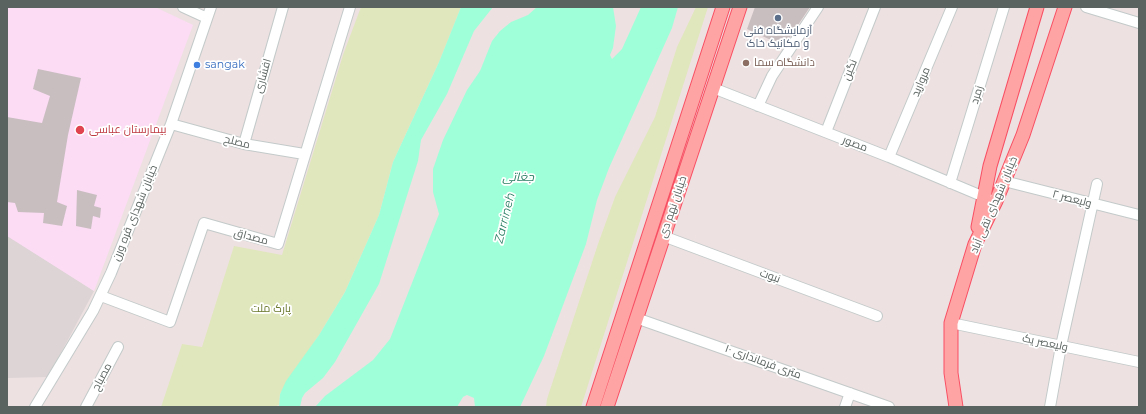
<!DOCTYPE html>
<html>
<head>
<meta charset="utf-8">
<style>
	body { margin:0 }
	#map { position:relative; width:1146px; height:414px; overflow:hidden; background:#eee1e2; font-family:Montserrat,sans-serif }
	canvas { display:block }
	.frame { position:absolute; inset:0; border:8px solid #5a6360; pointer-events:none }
</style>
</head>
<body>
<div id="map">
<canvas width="1146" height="414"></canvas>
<div class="frame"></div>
</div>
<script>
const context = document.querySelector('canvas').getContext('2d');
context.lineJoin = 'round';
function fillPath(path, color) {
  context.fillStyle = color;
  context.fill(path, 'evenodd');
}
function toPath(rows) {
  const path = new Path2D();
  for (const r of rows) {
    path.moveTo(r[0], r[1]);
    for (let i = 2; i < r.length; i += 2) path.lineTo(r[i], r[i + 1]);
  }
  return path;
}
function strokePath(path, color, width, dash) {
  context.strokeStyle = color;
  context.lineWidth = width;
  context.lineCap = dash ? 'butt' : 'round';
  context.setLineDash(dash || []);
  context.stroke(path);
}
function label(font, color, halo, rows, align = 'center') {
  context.font = font + ' Montserrat,Cairo,sans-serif';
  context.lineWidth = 3.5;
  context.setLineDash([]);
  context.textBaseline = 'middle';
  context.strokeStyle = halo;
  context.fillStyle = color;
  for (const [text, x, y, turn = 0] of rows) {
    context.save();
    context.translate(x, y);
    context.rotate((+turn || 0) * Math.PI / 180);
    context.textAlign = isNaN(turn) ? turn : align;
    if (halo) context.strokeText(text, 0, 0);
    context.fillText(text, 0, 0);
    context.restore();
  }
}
fillPath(toPath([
	[7,235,94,291,48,377,7,378]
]), '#dcd4d5');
fillPath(toPath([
	[7,7,155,7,193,25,94,291,7,236]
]), '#fcdbf4');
fillPath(toPath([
	[361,7,461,7,439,62,393,162,379,215,345,292,319,335,280,394,279,405,273,407,161,407,182,344,202,347,234,246,282,255,343,55],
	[696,7,708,7,581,407,546,407,547,399,598,244,615,197,655,117,677,47]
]), '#e0e7bc');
fillPath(toPath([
	[461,7,493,7,474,31,447,94,421,140,418,161,379,284,335,362,323,378,305,393,302,398,300,407,279,407,280,394,286,381,319,335,345,292,379,215,393,162,439,62],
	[537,7,613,7,616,26,613,48,610,55,612,59,622,49,641,7,678,7,672,28,609,168,597,200,586,244,544,356,520,407,475,407,474,398,467,395,463,397,457,407,315,407,325,396,373,360,390,339,439,214,433,192,433,169,443,140,467,90,480,71,492,41,500,31,511,22,528,15]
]), '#9fffd9');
fillPath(toPath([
	[755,7,810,7,784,46,747,29],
	[38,69,81,78,68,135,57,202,67,206,62,226,43,223,44,213,18,212,15,203,7,202,7,117,42,123,50,96,33,89],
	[77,190,97,195,94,206,101,208,100,218,93,216,91,229,76,226]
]), '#c8bec0');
const minor = toPath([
	[183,7,207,18],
	[1086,7,1139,23],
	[713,88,889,157,989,199],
	[758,106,772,76,818,7],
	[171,124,244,144,304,154],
	[826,132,875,7],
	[244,144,283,7],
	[889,157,952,7],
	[1004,181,1139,215],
	[950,183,1004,7],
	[663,236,877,316],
	[101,296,170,322,204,223,278,244,350,7],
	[636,318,889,407],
	[951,323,1139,362],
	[35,407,93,311,111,273,171,124,211,7],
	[86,407,118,347],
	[845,407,850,393],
	[1050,407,1061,346,1097,184]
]);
const major = toPath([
	[978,227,990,166,1037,7],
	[593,407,723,7],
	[607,407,740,7],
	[956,407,951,373,951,323,975,244,996,201,1023,135,1065,7]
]);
strokePath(minor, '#c3cac9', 12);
strokePath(major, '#f84f63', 15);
strokePath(minor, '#fff', 10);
strokePath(major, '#ffa4a4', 13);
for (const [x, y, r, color] of [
	[778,18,4,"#5c6f8a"],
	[746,63,4,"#8d6e63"],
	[197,65,4,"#3f7fe0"],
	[80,130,5,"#e0444e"]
]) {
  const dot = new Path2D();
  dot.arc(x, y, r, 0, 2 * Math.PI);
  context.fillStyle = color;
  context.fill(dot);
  strokePath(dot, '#fff', 1.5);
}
label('11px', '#4e5e75', '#fff', [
	["آزمایشگاه فنی",778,31],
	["و مکانیک خاک",778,44]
]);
label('11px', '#785e54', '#fff', [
	["دانشگاه سما",754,63]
], 'left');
label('11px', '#366cbe', '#fff', [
	["sangak",205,65]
], 'left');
label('11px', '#5a6360', '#fff', [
	["نگین",850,70,-68],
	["افشاری",263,76,-74],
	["مروارید",921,82,-67],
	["زمرد",977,95,-73],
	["مصلح",237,142,14],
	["مصور",855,144,21],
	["ولیعصر ۲",1072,199,15],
	["خیابان شهدای تقی آباد",994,205,-67],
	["خیابان نهم دی",673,207,-71],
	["خیابان شهدای قره ورن",135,213,-68],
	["مصداق",251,237,15],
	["نبوت",770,276,20],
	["ولیعصر یک",1045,343,12],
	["۱۰ متری فرمانداری",763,362,20],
	["مصباح",102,377,-62]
]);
label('11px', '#be3a42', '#fff', [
	["بیمارستان عباسی",89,130]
], 'left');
label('11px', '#69782c', '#fff', [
	["پارک ملت",271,309]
]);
label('italic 12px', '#2b7f64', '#fff', [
	["جغاتی",518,177],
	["Zarrineh",505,218,-76]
]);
</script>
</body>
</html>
